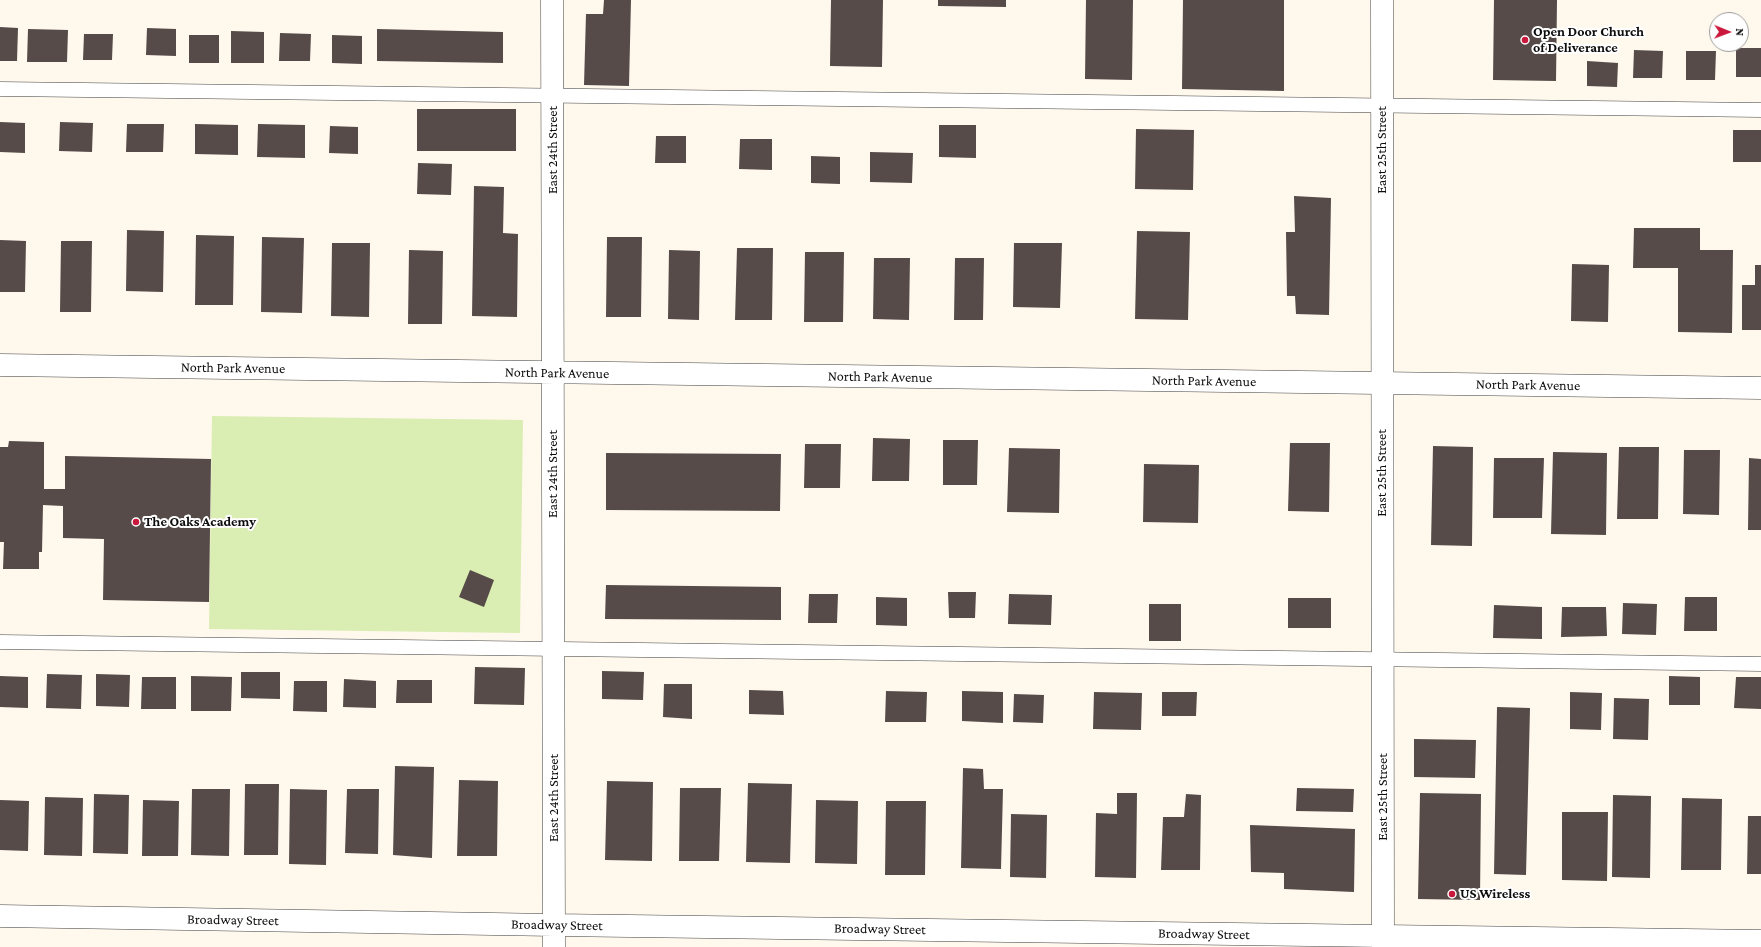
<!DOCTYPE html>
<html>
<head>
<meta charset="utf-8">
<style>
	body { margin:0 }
	#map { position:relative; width:1761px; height:947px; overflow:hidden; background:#fff8ed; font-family:"Crimson Pro",serif }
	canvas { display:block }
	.north { position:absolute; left:1709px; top:12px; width:40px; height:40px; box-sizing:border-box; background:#fff; border:1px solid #9e9e9e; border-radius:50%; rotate:91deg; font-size:11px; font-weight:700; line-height:16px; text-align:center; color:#0d0d0d }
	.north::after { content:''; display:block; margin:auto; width:14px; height:18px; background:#ca183c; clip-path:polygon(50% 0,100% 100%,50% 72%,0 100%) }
</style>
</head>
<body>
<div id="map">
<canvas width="1761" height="947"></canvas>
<div class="north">N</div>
</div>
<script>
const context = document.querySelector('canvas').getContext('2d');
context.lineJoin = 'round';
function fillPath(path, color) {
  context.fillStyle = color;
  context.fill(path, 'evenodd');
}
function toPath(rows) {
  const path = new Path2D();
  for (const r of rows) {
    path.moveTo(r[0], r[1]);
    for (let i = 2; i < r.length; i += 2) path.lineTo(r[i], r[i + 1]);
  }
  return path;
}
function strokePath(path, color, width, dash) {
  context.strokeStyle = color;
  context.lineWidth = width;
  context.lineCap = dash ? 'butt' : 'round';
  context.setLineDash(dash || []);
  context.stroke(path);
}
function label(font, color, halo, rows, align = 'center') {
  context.font = font + ' "Crimson Pro",serif';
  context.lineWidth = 4;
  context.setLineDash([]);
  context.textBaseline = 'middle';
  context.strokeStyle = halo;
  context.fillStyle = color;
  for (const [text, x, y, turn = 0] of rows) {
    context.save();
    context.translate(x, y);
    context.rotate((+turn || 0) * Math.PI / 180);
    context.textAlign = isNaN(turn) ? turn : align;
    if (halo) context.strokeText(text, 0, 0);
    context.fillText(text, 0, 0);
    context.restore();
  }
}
fillPath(toPath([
	[212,416,523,420,520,633,209,629]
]), '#daedb2');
fillPath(toPath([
	[604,0,631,0,629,86,584,85,586,14,603,14],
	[831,0,883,0,882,67,830,66],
	[938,0,1006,0,1006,7,938,6],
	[1086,0,1133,0,1132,80,1085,79],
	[1183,0,1284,0,1284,91,1182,89],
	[1494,0,1557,0,1556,81,1493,80],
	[0,27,18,28,17,61,0,61],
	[147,28,176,29,176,56,146,55],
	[28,29,68,30,67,62,27,62],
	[377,29,503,32,503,63,377,61],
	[231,31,264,32,264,63,231,63],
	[280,33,311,34,310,61,279,61],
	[84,34,113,34,112,60,83,60],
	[189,35,219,35,219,63,189,63],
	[332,35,362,36,362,64,332,63],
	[1736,48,1761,48,1761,77,1736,77],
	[1634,50,1663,51,1662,78,1633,78],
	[1686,51,1716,51,1715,80,1686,80],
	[1587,61,1618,63,1617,87,1587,86],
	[417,109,516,109,516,151,417,151],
	[0,122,25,123,25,153,0,152],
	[60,122,93,123,92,152,59,151],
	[127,124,164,124,163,152,126,152],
	[195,124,238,125,238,155,195,154],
	[258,124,305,125,305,158,257,157],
	[939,125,976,125,976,158,939,157],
	[330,126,358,127,358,154,329,153],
	[1136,129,1194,130,1193,190,1135,189],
	[1733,130,1761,130,1761,162,1733,162],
	[656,136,686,136,686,163,655,163],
	[740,139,772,139,772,170,739,169],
	[870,152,913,153,912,183,870,182],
	[811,156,840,157,840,184,811,183],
	[418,163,452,164,451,195,417,194],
	[474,186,504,187,503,233,518,234,517,317,472,316],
	[1294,196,1331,198,1329,315,1296,314,1295,296,1287,296,1286,232,1295,232],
	[1634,228,1700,228,1700,250,1733,250,1732,333,1678,332,1678,268,1633,268],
	[127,230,164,231,163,292,126,291],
	[1137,231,1190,232,1188,320,1135,319],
	[196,235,234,236,233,305,195,305],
	[262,237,304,238,302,313,261,312],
	[607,237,642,237,641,317,606,317],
	[0,240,26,241,25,292,0,292],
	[61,241,92,241,91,312,60,312],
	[332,243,370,243,369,317,331,316],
	[1014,243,1062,243,1060,308,1013,307],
	[737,248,773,248,772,320,735,320],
	[409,250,443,251,442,324,408,324],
	[669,250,700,251,699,320,668,319],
	[805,252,844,252,843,322,804,322],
	[874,258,910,258,909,320,873,319],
	[955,258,984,258,983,320,954,320],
	[1572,264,1609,265,1608,322,1571,321],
	[1755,265,1761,265,1761,330,1742,330,1742,285,1755,285],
	[873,438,910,439,909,481,872,481],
	[943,440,978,440,977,485,943,485],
	[9,441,44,442,44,489,65,489,65,456,211,459,209,602,103,600,104,539,63,538,63,506,43,505,42,552,39,552,39,569,3,569,4,542,0,542,0,447,8,447],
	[1290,443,1330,443,1329,512,1288,511],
	[805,444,841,444,840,488,804,488],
	[1433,446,1473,447,1472,546,1431,545],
	[1619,447,1659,447,1658,519,1617,519],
	[1009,448,1060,449,1059,513,1007,512],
	[1684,450,1720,450,1719,515,1683,514],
	[1553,452,1607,453,1606,535,1551,534],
	[606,453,781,454,780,511,606,510],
	[1494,458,1544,458,1542,518,1493,518],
	[1749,458,1761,459,1761,530,1748,530],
	[1144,464,1199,465,1198,523,1143,522],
	[470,570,494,580,484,607,459,597],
	[606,585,781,587,781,620,605,619],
	[948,592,976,592,975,618,949,618],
	[809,594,838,594,837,623,808,623],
	[1009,594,1052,595,1051,625,1008,624],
	[876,597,907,598,907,626,876,625],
	[1685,597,1717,597,1717,631,1684,631],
	[1288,598,1331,598,1331,628,1288,628],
	[1623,603,1657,604,1656,635,1622,634],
	[1149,604,1181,604,1181,641,1149,641],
	[1494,605,1542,607,1542,639,1493,638],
	[1562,607,1606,607,1607,636,1561,637],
	[475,667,525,668,524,705,474,704],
	[602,671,644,672,643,700,602,699],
	[241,672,280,672,280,699,241,698],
	[47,674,82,675,81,709,46,708],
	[96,674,130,675,129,707,96,706],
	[0,676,28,677,28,708,0,707],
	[191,676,232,677,231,711,191,711],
	[1669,676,1700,677,1700,705,1669,705],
	[142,677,176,677,176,709,141,709],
	[1736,677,1761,677,1761,709,1734,708],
	[344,679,376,681,376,708,343,707],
	[397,680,432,680,432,703,396,703],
	[294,681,327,681,327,712,293,711],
	[664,684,692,684,692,719,663,717],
	[749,690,783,691,784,715,749,714],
	[886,691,927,692,926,722,885,722],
	[962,691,1003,692,1003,723,962,721],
	[1094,692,1142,693,1141,730,1093,729],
	[1162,692,1197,692,1196,716,1162,716],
	[1570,692,1602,693,1601,730,1570,729],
	[1014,694,1044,695,1043,723,1013,722],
	[1614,698,1649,699,1648,740,1613,739],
	[1497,707,1530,708,1526,875,1494,874],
	[1414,739,1476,740,1475,778,1414,777],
	[395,766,434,767,432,858,393,855],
	[963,768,983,769,984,789,1003,789,1001,869,961,868],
	[459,780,498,781,497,856,457,856],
	[607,781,653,782,652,861,605,860],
	[748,783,792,784,790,863,746,862],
	[245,784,279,784,278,855,244,855],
	[680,788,721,788,719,861,679,861],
	[1297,788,1354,789,1353,812,1296,811],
	[192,789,230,789,229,856,191,855],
	[290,789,327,790,326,865,289,864],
	[347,789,379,789,378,854,345,853],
	[1117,793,1137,793,1136,878,1095,877,1096,813,1117,814],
	[1420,793,1481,794,1480,900,1418,899],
	[94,794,129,795,128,854,93,853],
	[1186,794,1201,795,1200,870,1161,870,1163,817,1184,817],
	[1613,795,1651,796,1650,878,1612,877],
	[45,797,83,798,82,856,44,855],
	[1682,798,1722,799,1721,870,1681,870],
	[0,800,29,801,28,851,0,850],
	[143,800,179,801,178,856,142,856],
	[816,800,858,801,857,864,815,863],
	[886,801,926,801,925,875,885,875],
	[1562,812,1608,812,1607,881,1562,880],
	[1011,814,1047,815,1046,878,1010,877],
	[1748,816,1761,816,1761,874,1747,874],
	[1250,825,1355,829,1354,892,1284,889,1284,873,1251,872]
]), '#564b48');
const service = toPath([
	[0,89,1761,110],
	[0,642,1761,664]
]);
const minor = toPath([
	[552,0,554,947],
	[0,365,1761,388],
	[0,916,554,925,1761,941]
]);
const tertiary = toPath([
	[1382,0,1383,947]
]);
strokePath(service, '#404040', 15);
strokePath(minor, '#404040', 23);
strokePath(tertiary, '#404040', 23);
strokePath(service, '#fff', 14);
strokePath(minor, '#fff', 22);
strokePath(tertiary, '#fff', 22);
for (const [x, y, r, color] of [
	[1525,40,4,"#ca183c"],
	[136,522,4,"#ca183c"],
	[1452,894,4,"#ca183c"]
]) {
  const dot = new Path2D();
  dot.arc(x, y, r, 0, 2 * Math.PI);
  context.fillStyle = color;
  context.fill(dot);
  strokePath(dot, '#fff', 1.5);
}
label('bold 14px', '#0d0d0d', '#fff', [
	["Open Door Church",1533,32],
	["of Deliverance",1533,48],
	["The Oaks Academy",144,522],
	["US Wireless",1460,894]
], 'left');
label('14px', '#0d0d0d', '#fff', [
	["East 24th Street",553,150,-90],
	["East 25th Street",1382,150,-90],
	["North Park Avenue",233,368,1],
	["North Park Avenue",557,373,1],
	["North Park Avenue",880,377,1],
	["North Park Avenue",1204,381,1],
	["North Park Avenue",1528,385,1],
	["East 25th Street",1382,473,-90],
	["East 24th Street",553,474,-90],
	["East 25th Street",1383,797,-90],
	["East 24th Street",554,798,-90],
	["Broadway Street",233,920,1],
	["Broadway Street",557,925,1],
	["Broadway Street",880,929,1],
	["Broadway Street",1204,934,1]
]);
</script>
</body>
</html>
